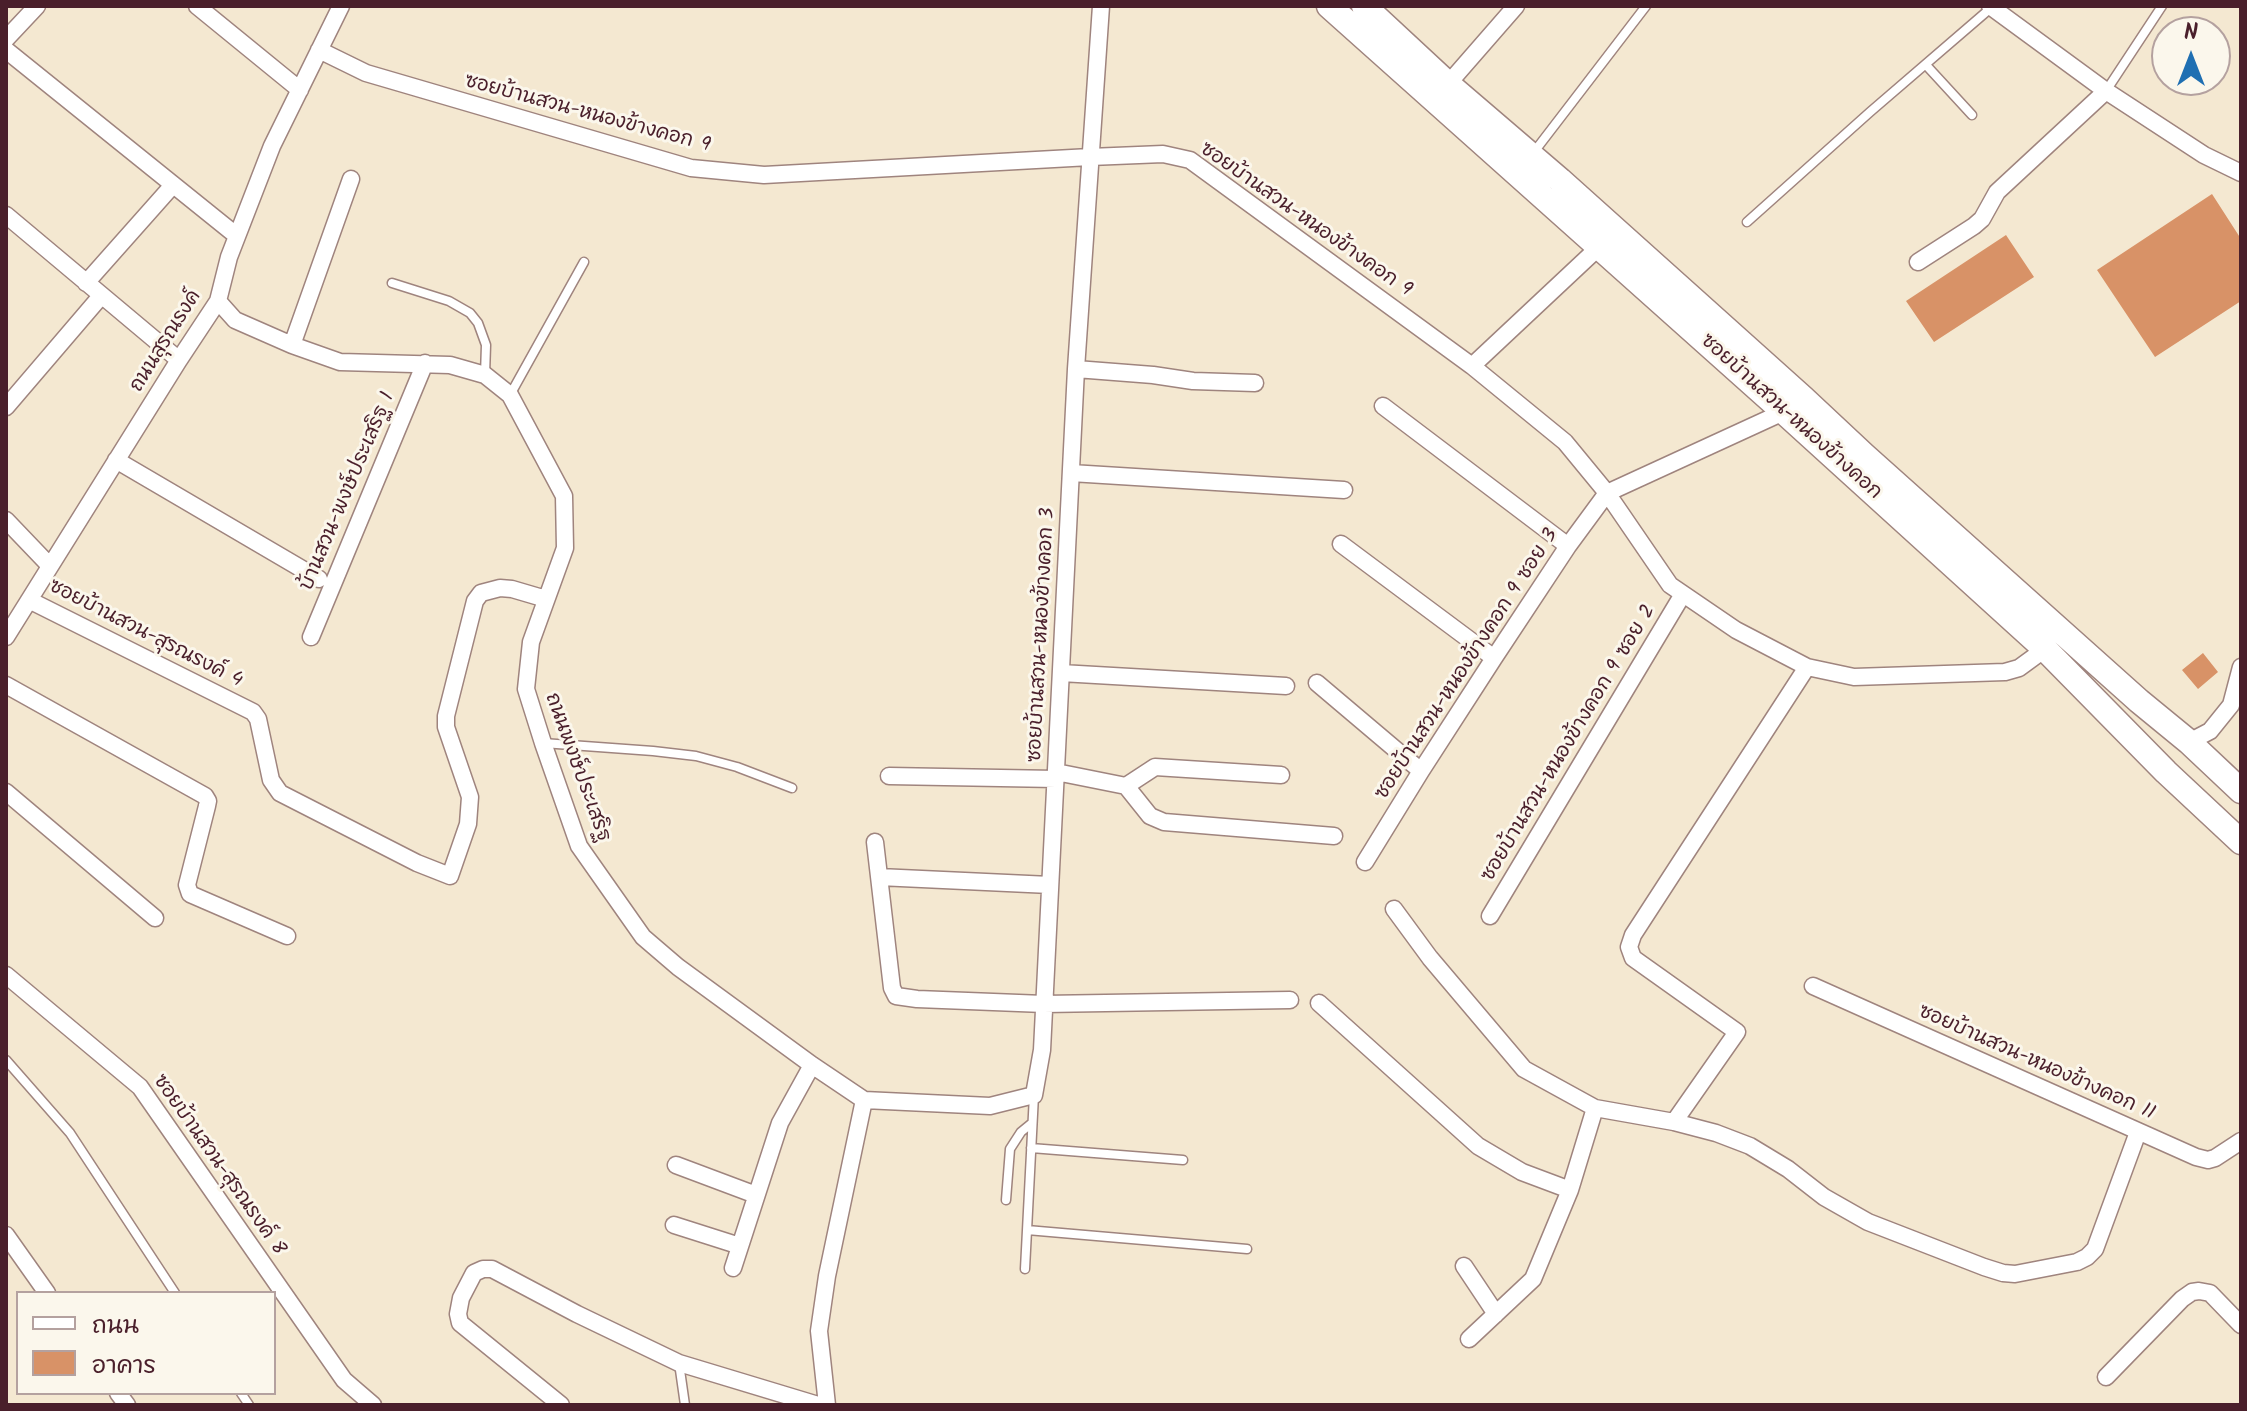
<!DOCTYPE html>
<html>
<head>
<meta charset="utf-8">
<style>
	body { margin:0 }
	#map { position:relative; width:2247px; height:1411px; overflow:hidden; background:#f4e8d1; font-family:Kalam,"Playpen Sans Thai",sans-serif }
	canvas { display:block }
	.frame { position:absolute; inset:0; border:8px solid #4a1f2b; pointer-events:none }
	.legend { position:absolute; left:16px; top:1291px; width:260px; height:104px; box-sizing:border-box; background:#fbf7ec; border:2px solid #b4a19f; margin:0; padding:10px 14px; list-style:none; font-size:24px; color:#4a1f2b }
	.legend li { display:flex; align-items:center; gap:16px; height:40px }
	.legend b { width:40px; border:2px solid #b4a19f }
	.north { position:absolute; left:2151px; top:16px; width:80px; height:80px; box-sizing:border-box; background:#fbf7ec; border:2px solid #b4a19f; border-radius:50%; rotate:0deg; font-size:22px; font-weight:700; line-height:32px; text-align:center; color:#4a1f2b }
	.north::after { content:''; display:block; margin:auto; width:28px; height:36px; background:#1f6fb2; clip-path:polygon(50% 0,100% 100%,50% 72%,0 100%) }
</style>
</head>
<body>
<div id="map">
<canvas width="2247" height="1411"></canvas>
<div class="frame"></div>
<ul class="legend">
<li><b style="height:10px;background:#fff"></b>ถนน</li>
<li><b style="height:22px;background:#d89267"></b>อาคาร</li>
</ul>
<div class="north">N</div>
</div>
<script>
const context = document.querySelector('canvas').getContext('2d');
context.lineJoin = 'round';
function fillPath(path, color) {
  context.fillStyle = color;
  context.fill(path, 'evenodd');
}
function toPath(rows) {
  const path = new Path2D();
  for (const r of rows) {
    path.moveTo(r[0], r[1]);
    for (let i = 2; i < r.length; i += 2) path.lineTo(r[i], r[i + 1]);
  }
  return path;
}
function strokePath(path, color, width, dash) {
  context.strokeStyle = color;
  context.lineWidth = width;
  context.lineCap = dash ? 'butt' : 'round';
  context.setLineDash(dash || []);
  context.stroke(path);
}
function label(font, color, halo, rows, align = 'center') {
  context.font = font + ' Kalam,"Playpen Sans Thai",sans-serif';
  context.lineWidth = 6;
  context.setLineDash([]);
  context.textBaseline = 'middle';
  context.strokeStyle = halo;
  context.fillStyle = color;
  for (const [text, x, y, turn = 0] of rows) {
    context.save();
    context.translate(x, y);
    context.rotate((+turn || 0) * Math.PI / 180);
    context.textAlign = isNaN(turn) ? turn : align;
    if (halo) context.strokeText(text, 0, 0);
    context.fillText(text, 0, 0);
    context.restore();
  }
}
fillPath(toPath([
	[2212,194,2241,239,2241,301,2155,357,2097,270],
	[2006,235,2034,277,1934,342,1906,301],
	[2203,653,2218,672,2198,689,2182,670]
]), '#d89267');
const lane = toPath([
	[1926,65,1972,115],
	[2106,91,2162,6],
	[1534,152,1646,6],
	[1747,222,1870,112,1992,7],
	[392,283,449,301,470,313,478,323,486,345,485,375],
	[510,395,584,262],
	[543,743,653,751,696,756,737,767,792,788],
	[6,1060,70,1133,175,1293],
	[1031,1148,1183,1160],
	[1006,1200,1010,1149,1021,1132,1032,1123],
	[1027,1230,1247,1249],
	[1025,1269,1034,1095],
	[679,1363,685,1405],
	[241,1393,249,1405]
]);
const street = toPath([
	[197,6,300,90],
	[1990,6,2106,91,2204,155,2241,173],
	[6,39,37,6],
	[6,50,237,236],
	[319,50,366,73,691,168,764,175,1090,157,1163,154,1190,160,1472,366,1565,442,1607,493,1670,585,1736,630,1807,667,1854,677,2005,672,2019,668,2045,649],
	[1448,84,1516,6],
	[6,215,179,360],
	[1918,262,1974,226,1982,219,1997,192,2106,91],
	[86,283,173,185],
	[218,301,235,320,292,345,340,362,450,365,485,375,510,395,564,496,565,548,531,642,526,689,543,743,579,846,643,937,678,967,812,1065,864,1100],
	[292,345,351,179],
	[1472,366,1599,247],
	[1076,369,1153,375,1193,381,1255,383],
	[1383,406,1568,546],
	[6,407,101,296],
	[116,460,319,579],
	[1071,473,1344,490],
	[6,520,50,566],
	[1341,544,1494,658],
	[29,600,253,712,258,719,271,780,280,793,417,863,450,876,468,824,470,797,446,727,446,716,475,601,481,593,500,588,512,589,546,599],
	[6,637,179,360,218,301,229,257,272,146,341,6],
	[311,637,425,363],
	[1061,673,1286,686],
	[1317,683,1421,771],
	[6,685,205,796,208,801,207,806,187,885,190,894,287,936],
	[2189,742,2210,731,2231,705,2241,667],
	[1056,772,1126,786,1150,816,1164,822,1334,836],
	[889,776,1056,779],
	[1126,786,1155,767,1281,775],
	[6,792,155,918],
	[875,842,892,988,896,996,917,999,1044,1004,1290,1000],
	[1365,862,1421,771,1494,658,1568,546,1607,493,1790,409],
	[879,877,1050,885],
	[1394,909,1430,958,1524,1069,1595,1108,1674,1122,1737,1032,1633,958,1629,947,1633,935,1807,667],
	[1490,916,1683,594],
	[6,975,140,1087,344,1380,373,1405],
	[1813,986,2196,1157,2208,1160,2215,1158,2241,1141],
	[1319,1003,1478,1146,1522,1172,1570,1190],
	[864,1100,990,1106,1034,1095,1042,1050,1076,369,1101,6],
	[1674,1122,1716,1133,1750,1146,1788,1169,1824,1197,1868,1222,1984,1267,2003,1273,2015,1274,2077,1262,2087,1257,2095,1249,2138,1132],
	[676,1165,756,1195],
	[674,1225,740,1246],
	[6,1235,47,1293],
	[1464,1266,1496,1314],
	[733,1268,780,1123,812,1065],
	[1469,1339,1533,1279,1570,1190,1595,1108],
	[2106,1377,2182,1299,2192,1292,2199,1291,2210,1293,2241,1325],
	[118,1393,127,1405],
	[561,1405,460,1323,458,1314,461,1298,474,1273,483,1269,492,1269,577,1314,679,1363,818,1405],
	[827,1405,819,1331,827,1276,864,1100]
]);
const secondary = toPath([
	[1329,6,1785,413,2045,649,2166,772,2241,842],
	[1364,6,1448,84,1560,180,1803,398,1864,455,2139,701,2189,742,2241,791]
]);
strokePath(lane, '#9f847e', 11);
strokePath(street, '#9f847e', 19);
strokePath(secondary, '#9f847e', 27);
strokePath(lane, '#fff', 8);
strokePath(street, '#fff', 16);
strokePath(secondary, '#fff', 24);
label('20px', '#4a1f2b', '#fbf7ec', [
	["ซอยบ้านสวน-หนองข้างคอก 9",587,115,15],
	["ซอยบ้านสวน-หนองข้างคอก 9",1305,221,35],
	["ถนนสุรณรงค์",167,342,-58],
	["ซอยบ้านสวน-หนองข้างคอก",1790,418,42],
	["บ้านสวน-พงษ์ประเสริฐ 1",349,492,-67],
	["ซอยบ้านสวน-สุรณรงค์ 4",145,635,27],
	["ซอยบ้านสวน-หนองข้างคอก 3",1043,635,-87],
	["ซอยบ้านสวน-หนองข้างคอก 9 ซอย 3",1468,665,-57],
	["ซอยบ้านสวน-หนองข้างคอก 9 ซอย 2",1570,744,-59],
	["ถนนพงษ์ประเสริฐ",576,768,70],
	["ซอยบ้านสวน-หนองข้างคอก 11",2036,1064,24],
	["ซอยบ้านสวน-สุรณรงค์ 8",218,1166,55]
]);
</script>
</body>
</html>
